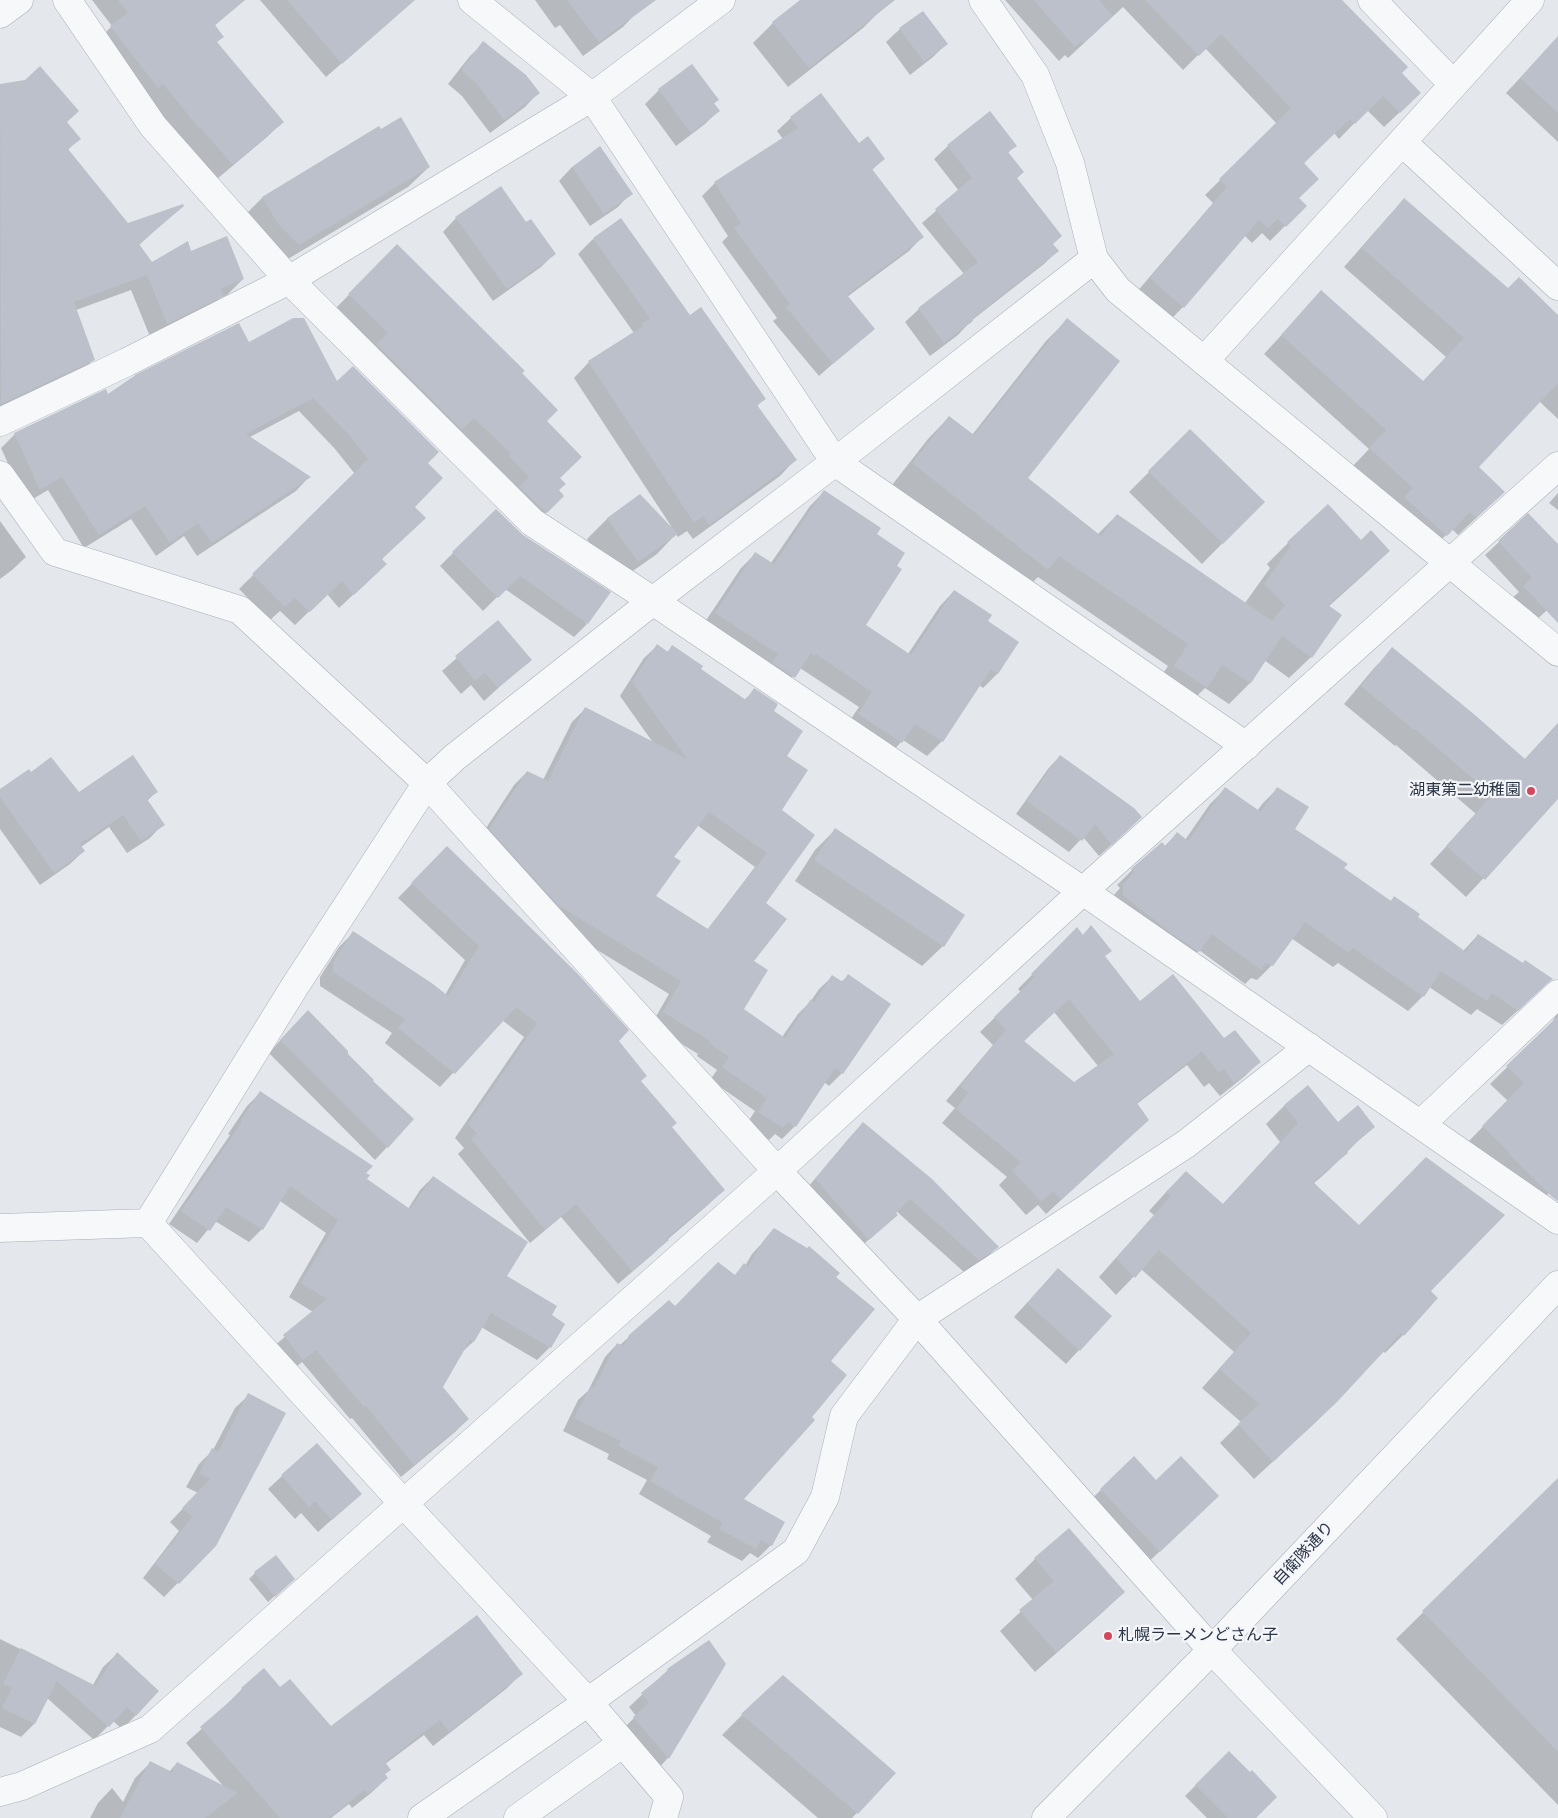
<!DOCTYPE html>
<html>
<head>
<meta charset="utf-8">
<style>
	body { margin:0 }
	canvas { display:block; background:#e4e7ec }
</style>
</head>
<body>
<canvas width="1558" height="1818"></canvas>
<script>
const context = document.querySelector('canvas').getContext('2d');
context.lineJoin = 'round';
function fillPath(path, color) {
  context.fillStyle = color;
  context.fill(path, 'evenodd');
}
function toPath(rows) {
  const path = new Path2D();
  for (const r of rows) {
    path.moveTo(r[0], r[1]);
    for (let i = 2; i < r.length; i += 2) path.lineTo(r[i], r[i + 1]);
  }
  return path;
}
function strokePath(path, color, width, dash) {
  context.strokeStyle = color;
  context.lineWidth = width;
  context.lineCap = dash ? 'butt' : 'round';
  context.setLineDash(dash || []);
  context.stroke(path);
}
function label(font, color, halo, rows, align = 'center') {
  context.font = font + ' "Varela Round","Noto Sans JP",sans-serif';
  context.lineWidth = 4.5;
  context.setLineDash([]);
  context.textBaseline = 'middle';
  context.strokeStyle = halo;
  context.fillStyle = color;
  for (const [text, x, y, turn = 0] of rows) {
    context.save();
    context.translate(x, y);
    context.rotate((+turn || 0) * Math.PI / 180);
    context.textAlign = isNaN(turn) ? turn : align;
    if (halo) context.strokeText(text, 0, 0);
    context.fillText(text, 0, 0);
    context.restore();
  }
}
fillPath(toPath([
	[92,0,245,0,214,26,216,43,282,122,267,137,217,179,96,42,112,26],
	[260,0,386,0,398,14,326,77],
	[535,0,639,0,637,12,623,27,583,56,560,25,555,28],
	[802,0,878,0,884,7,863,28,788,87,753,43,773,23],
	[1005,0,1341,0,1401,73,1420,93,1384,127,1367,110,1339,139,1334,133,1303,164,1298,198,1305,206,1270,241,1262,233,1252,243,1244,235,1183,307,1168,322,1135,294,1213,203,1205,195,1277,124,1205,48,1183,70,1123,7,1068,58,1065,55,1059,61],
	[923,12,946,44,933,57,910,75,886,42,900,29],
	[1558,37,1558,142,1506,93],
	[484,43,538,93,525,107,490,133,462,96,448,84,470,56],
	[692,65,718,100,713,104,718,111,705,124,676,146,645,104,659,90],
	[25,82,66,122,79,138,68,150,128,225,182,206,139,245,152,263,190,253,243,279,227,295,220,298,206,311,151,339,131,290,76,310,94,359,78,375,0,412,0,86],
	[990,113,1015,145,1008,153,1023,172,1016,179,1052,245,1057,251,1044,264,971,321,958,335,930,356,905,322,919,309,964,274,922,223,959,191,934,159,948,146],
	[791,118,859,145,883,159,872,170,922,237,909,251,847,297,873,328,819,376,773,321,777,318,722,242,728,236,702,196,715,183,783,139,777,131],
	[379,128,429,167,408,187,278,265,242,218,262,198],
	[572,167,631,193,618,207,590,226,559,181],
	[1404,200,1508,290,1558,317,1558,419,1539,401,1477,467,1504,492,1458,535,1452,529,1428,553,1352,467,1369,449,1264,354,1321,292,1423,382,1446,357,1344,267,1386,219],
	[456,218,526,224,555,253,541,267,493,301,443,232],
	[593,239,689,317,764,399,756,407,795,460,780,476,693,539,687,531,678,537,676,534,657,554,617,582,587,539,607,519,640,496,670,527,671,526,574,378,589,362,634,333,578,254],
	[397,246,521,373,545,421,558,490,562,496,528,531,331,313],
	[1067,320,1026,478,1097,535,1117,515,1245,603,1270,568,1267,564,1288,543,1361,541,1389,551,1367,572,1328,607,1311,657,1289,678,1264,660,1250,683,1229,704,1205,688,1185,708,1153,688,1168,666,1038,577,1025,590,892,485,928,439,949,417,972,435,1046,341],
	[248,343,336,383,426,463,414,507,371,578,339,608,327,594,295,625,280,611,270,620,239,589,355,474,335,449,299,411,250,437,309,477,296,491,197,556,184,536,156,556,131,519,84,548,48,490,26,503,1,448,15,434,107,396],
	[1190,431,1263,502,1202,564,1129,492],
	[824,492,876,535,864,625,908,654,940,606,954,591,986,621,998,673,983,688,979,685,942,741,927,756,903,740,887,757,844,729,859,707,800,668,779,692,701,628,741,568,756,553,771,563,810,506],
	[1558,493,1558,510,1549,503],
	[496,510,587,624,574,637,505,589,483,611,440,566],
	[1528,515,1558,546,1558,600,1532,624,1510,600,1519,592,1485,555],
	[0,521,26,557,12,570,0,579],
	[498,622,530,659,484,701,471,685,461,694,442,671],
	[657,646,667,652,672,647,699,669,744,700,755,690,772,711,785,756,780,811,765,903,742,1009,782,1037,798,1014,811,1001,819,989,832,977,841,982,848,976,842,1073,829,1086,824,1082,795,1126,782,1139,775,1134,769,1140,746,1125,755,1111,710,1080,717,1070,697,1056,698,1054,651,1025,669,994,545,918,477,842,514,785,527,772,543,780,572,722,585,709,654,744,620,696,644,658],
	[697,825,755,867,707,930,655,896,672,857],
	[1393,649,1524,760,1558,723,1558,798,1466,897,1430,864,1476,814,1396,745,1395,746,1344,704,1375,667],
	[1060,756,1128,830,1099,856,1083,837,1069,852,1016,814,1048,769],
	[30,773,79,794,156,792,147,801,163,824,150,838,127,853,109,827,81,847,84,851,70,864,40,885,0,829,0,791],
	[1278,788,1293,829,1343,869,1390,902,1394,897,1416,917,1463,951,1478,935,1523,964,1551,980,1502,1025,1477,1009,1471,1015,1429,987,1423,996,1408,1011,1338,963,1333,967,1291,938,1272,965,1257,980,1251,978,1245,984,1199,950,1183,967,1109,901,1120,888,1117,885,1132,870,1164,847,1177,833,1185,840,1210,804,1225,789,1257,811,1263,803],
	[835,830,943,946,922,966,795,881,815,850],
	[433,862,617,1041,640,1081,671,1128,723,1190,709,1204,667,1240,653,1254,618,1284,561,1217,530,1243,458,1154,464,1148,455,1138,524,1037,502,1020,440,1087,385,1043,392,1033,320,986,320,977,339,947,353,933,445,995,465,960,398,898],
	[1091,927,1104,957,1140,1003,1223,1040,1259,1062,1245,1076,1220,1096,1209,1083,1204,1087,1187,1065,1137,1104,1133,1134,1046,1214,1038,1205,1026,1215,999,1185,1007,1177,942,1123,955,1108,946,1101,993,1045,980,1032,1021,992,1018,989,1077,929,1082,936],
	[1054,1012,1098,1066,1074,1084,1023,1042],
	[1558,1010,1558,1184,1531,1211,1466,1144,1508,1101,1490,1084,1552,1023],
	[295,1024,347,1054,371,1082,413,1119,375,1160,269,1053],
	[1308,1087,1337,1123,1373,1126,1328,1171,1313,1184,1436,1298,1403,1335,1385,1353,1383,1351,1317,1421,1254,1479,1220,1443,1241,1422,1202,1388,1234,1352,1141,1269,1116,1295,1099,1277,1154,1215,1149,1211,1168,1190,1222,1205,1280,1142,1266,1124,1284,1106],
	[260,1093,364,1173,365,1179,408,1209,420,1190,433,1177,506,1277,550,1316,550,1347,537,1360,481,1327,473,1342,461,1353,441,1387,468,1419,455,1432,401,1477,352,1418,350,1419,302,1362,290,1372,271,1349,313,1312,289,1297,326,1233,280,1201,262,1229,249,1242,215,1221,197,1243,169,1224,230,1135,228,1134,247,1106],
	[863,1124,997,1247,984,1260,965,1273,894,1209,896,1215,855,1252,803,1193,850,1137],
	[774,1230,835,1277,829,1361,742,1499,771,1545,758,1558,750,1553,742,1561,707,1542,711,1536,639,1494,647,1480,607,1459,609,1454,563,1431,578,1400,588,1391,605,1357,617,1344,620,1345,630,1336,674,1307,734,1276,745,1266,752,1254],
	[1058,1269,1079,1350,1066,1364,1014,1317],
	[249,1395,215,1545,164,1597,143,1578,179,1531,170,1522,198,1493,186,1487,199,1464,213,1450,235,1408],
	[1134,1458,1156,1482,1197,1516,1139,1571,1080,1510],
	[282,1476,346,1507,318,1532,301,1513,295,1519,268,1489],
	[1553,1485,1558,1490,1558,1805,1396,1639],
	[1035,1559,1124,1592,1103,1612,1035,1672,1000,1631,1033,1600,1015,1579],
	[255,1573,287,1585,268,1602,249,1579],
	[0,1639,93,1685,103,1667,117,1654,136,1715,122,1729,113,1721,94,1740,47,1698,34,1724,21,1737,0,1727],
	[725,1664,668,1758,655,1772,621,1731,636,1716,629,1707,668,1670],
	[521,1674,506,1689,433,1746,424,1735,385,1764,390,1770,384,1775,387,1778,371,1793,352,1808,349,1804,331,1818,90,1818,98,1803,112,1788,123,1802,135,1778,150,1763,169,1772,177,1763,224,1787,186,1743,228,1705,227,1704,242,1689,280,1689,331,1728],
	[742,1715,895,1773,852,1818,818,1818,722,1735],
	[1229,1752,1254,1818,1207,1818,1185,1796]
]), '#0003');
fillPath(toPath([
	[118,0,244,0,215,25,224,37,217,42,284,122,233,165,200,127,199,128,163,84,158,88,110,26,128,13],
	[287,0,415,0,342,64],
	[567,0,656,0,599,42],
	[800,0,895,0,809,68,772,22],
	[1034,0,1099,0,1113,16,1083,44,1081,41,1075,47],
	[1145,0,1342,0,1408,67,1402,73,1421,93,1400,113,1383,96,1355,124,1350,119,1304,163,1319,179,1299,198,1307,206,1286,227,1278,219,1268,228,1259,220,1184,308,1150,278,1227,187,1219,179,1291,108,1221,34,1199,56],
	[923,11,948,44,924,62,899,28],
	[1558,36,1558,113,1520,78],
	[483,41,526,75,540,93,504,120,476,83,461,70],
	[692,64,719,100,714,103,720,111,691,133,658,89],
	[40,66,79,111,67,122,81,139,68,149,128,223,183,204,184,206,139,244,152,262,188,241,191,251,227,236,244,279,220,289,224,296,167,324,147,275,74,302,95,360,1,404,0,84,25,80],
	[821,93,859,143,868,136,885,159,872,169,924,237,847,295,875,329,833,364,786,307,790,304,734,228,741,223,714,182,798,128,790,117],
	[990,111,1017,146,1008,152,1024,172,1017,178,1062,236,1053,244,1059,251,972,319,973,321,944,343,918,308,978,262,935,209,972,178,947,145],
	[401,117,430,167,299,245,278,224,262,197,379,126,381,129],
	[600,146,633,194,604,214,572,167],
	[501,186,526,222,531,219,556,254,507,289,455,217],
	[1404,198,1508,288,1519,277,1558,315,1558,383,1479,467,1505,492,1476,518,1470,512,1447,536,1404,497,1413,488,1369,448,1386,430,1281,335,1321,290,1423,381,1464,338,1362,248],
	[621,218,690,315,701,307,766,399,757,405,797,460,709,525,703,516,694,523,588,361,643,326,641,324,650,318,593,238],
	[397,244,525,371,522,373,558,410,547,421,582,457,560,478,566,484,559,490,564,496,547,513,519,487,529,477,509,456,511,454,474,418,462,430,376,344,388,333,348,294],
	[293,318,304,318,337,381,353,366,439,452,428,463,443,478,415,507,426,518,382,559,387,564,354,595,342,581,310,612,295,598,285,607,252,574,368,459,349,435,313,398,246,434,311,477,212,543,198,523,170,543,145,506,99,535,62,477,40,490,14,433,106,389,108,394,137,374,239,323,249,342],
	[1067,318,1120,361,1028,478,1101,536,1117,514,1272,621,1285,605,1264,584,1291,546,1287,542,1328,504,1361,540,1371,530,1390,551,1328,605,1342,615,1312,658,1282,636,1251,683,1222,665,1207,688,1174,666,1188,644,1059,556,1048,570,912,463,949,416,974,435],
	[1190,429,1265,502,1223,544,1148,471],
	[824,490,881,528,877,534,905,553,897,566,902,569,866,625,911,655,954,590,992,615,988,621,1019,642,998,674,991,669,943,742,915,724,902,743,858,714,872,692,816,654,814,656,811,653,795,678,772,662,778,654,715,613,755,552,774,564],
	[640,494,678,534,638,562,607,518],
	[496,509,523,535,611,592,588,624,520,576,498,598,452,552],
	[1528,513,1558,544,1558,623,1523,586,1532,578,1498,541],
	[498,620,532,660,498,688,485,673,475,681,455,656],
	[657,644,668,652,672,645,703,666,701,669,746,700,754,688,778,704,774,711,803,731,787,756,808,770,782,810,815,835,766,903,787,919,754,961,768,970,744,1009,785,1038,811,999,814,1002,832,975,843,982,848,974,891,1004,843,1074,835,1068,796,1127,788,1122,783,1128,758,1112,767,1098,722,1067,729,1057,709,1043,710,1041,663,1012,681,981,558,905,489,829,527,771,548,781,585,707,687,759,632,682],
	[709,812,767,853,708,929,656,896,681,861,674,857],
	[1392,647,1475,715,1525,759,1558,723,1558,799,1485,880,1446,846,1492,795,1415,729,1414,730,1361,686],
	[133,755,158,792,147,799,165,825,141,841,123,815,80,844,85,851,54,873,0,797,0,789,29,769,31,772,51,757,79,792],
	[1060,755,1134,808,1142,817,1112,845,1095,824,1082,841,1027,801],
	[1225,787,1261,812,1277,787,1309,807,1295,829,1348,864,1344,868,1391,901,1394,896,1420,914,1418,917,1466,952,1478,934,1523,963,1525,960,1553,979,1547,983,1518,1011,1492,993,1487,1001,1441,971,1424,997,1353,948,1349,953,1305,922,1273,966,1266,963,1261,970,1212,934,1199,952,1172,934,1123,895,1123,885,1134,872,1131,869,1162,842,1166,847,1177,832,1188,841],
	[835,828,965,915,944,947,814,860],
	[447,846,576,972,629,1030,619,1041,647,1076,641,1081,677,1123,672,1127,725,1190,667,1238,669,1240,632,1271,576,1204,545,1230,471,1139,477,1134,468,1124,537,1023,516,1007,455,1074,398,1028,405,1019,333,972,333,962,353,931,433,984,448,996,479,946,411,883],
	[1091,925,1112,951,1105,956,1140,1001,1173,974,1224,1038,1235,1030,1261,1062,1234,1083,1224,1069,1219,1073,1202,1051,1137,1103,1149,1120,1061,1200,1053,1191,1041,1202,1012,1170,1021,1162,956,1109,968,1093,960,1086,1006,1030,994,1017,1035,977,1031,974,1077,927,1083,935],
	[1069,999,1114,1054,1074,1082,1024,1041],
	[308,1010,348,1051,348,1054,374,1080,373,1081,414,1119,388,1148,280,1040],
	[1558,1016,1558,1201,1551,1196,1508,1153,1509,1152,1482,1126,1524,1083,1506,1066],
	[1308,1085,1338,1122,1358,1105,1375,1127,1346,1151,1348,1153,1313,1182,1359,1225,1426,1157,1505,1215,1431,1291,1438,1298,1404,1336,1401,1333,1336,1403,1273,1462,1238,1424,1259,1404,1219,1369,1251,1333,1159,1250,1135,1278,1116,1258,1171,1196,1166,1192,1186,1171,1223,1204,1298,1123,1284,1105],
	[260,1091,373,1166,366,1173,370,1175,367,1179,410,1209,433,1176,528,1242,507,1276,557,1306,552,1315,565,1324,551,1348,491,1313,474,1342,470,1340,443,1387,469,1419,414,1465,366,1406,364,1407,316,1350,303,1360,283,1335,327,1299,301,1283,338,1220,290,1186,263,1230,226,1207,210,1231,181,1211,242,1122,240,1121],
	[863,1122,932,1179,999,1247,979,1260,910,1199,896,1213,898,1215,869,1240,815,1179],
	[774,1228,807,1248,809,1246,840,1273,836,1277,875,1309,831,1361,847,1375,812,1417,815,1420,744,1499,785,1522,772,1546,761,1540,756,1549,719,1529,723,1523,650,1481,658,1467,618,1446,621,1441,574,1418,591,1386,594,1388,617,1343,624,1346,629,1335,669,1300,675,1306,718,1262,735,1275,744,1263,748,1267,764,1240],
	[1058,1268,1112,1316,1080,1351,1027,1303],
	[248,1393,286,1413,216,1546,179,1584,155,1564,192,1517,182,1508,210,1479,199,1473,212,1448,218,1452],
	[317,1443,362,1494,332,1520,315,1501,309,1507,281,1475],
	[1134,1456,1156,1480,1181,1456,1219,1496,1160,1552,1100,1489],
	[1558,1478,1558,1752,1422,1611],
	[1069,1528,1125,1592,1056,1652,1019,1610,1054,1581,1034,1558],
	[276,1555,295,1579,275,1597,254,1572],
	[477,1615,523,1674,449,1732,440,1720,385,1762,391,1770,385,1774,388,1778,368,1794,365,1790,329,1818,280,1818,200,1727,243,1690,241,1688,264,1668,280,1687,290,1679,331,1726],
	[709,1640,726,1664,669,1759,633,1717,649,1703,641,1693,668,1671,667,1669],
	[21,1648,96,1686,117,1652,159,1691,136,1716,127,1707,109,1727,57,1681,35,1724,2,1708,12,1688,3,1684],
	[783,1675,896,1773,858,1814,741,1714],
	[1229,1751,1250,1772,1252,1770,1277,1797,1256,1818,1228,1818,1195,1785],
	[150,1761,172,1772,177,1762,238,1793,205,1818,120,1818]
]), '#bbc0ca');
const minor = toPath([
	[67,0,153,126,289,280,532,522,653,601,1083,891,1558,1220],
	[472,0,592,97,835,462,1246,746],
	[983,0,1035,75,1070,163,1094,259,1118,290,1558,652],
	[1372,0,1453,84],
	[0,14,19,0],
	[1402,142,1558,286],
	[1204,361,1530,0],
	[0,422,127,362,289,280,592,97,721,0],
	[0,475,55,552,240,610,427,783,777,1171,917,1319,1212,1650,1373,1818],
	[1421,1124,1558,994],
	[148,1223,295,986,427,783,455,757,653,601,835,462,1094,259],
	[0,1228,148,1223,404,1504,588,1702,669,1797,663,1818],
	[0,1792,22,1786,150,1729,777,1171,1083,891,1558,466],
	[422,1818,588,1702,796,1551,825,1497,844,1416,917,1319,1186,1144,1309,1047],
	[518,1818,623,1743]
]);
const tertiary = toPath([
	[1046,1818,1212,1650,1558,1285]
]);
strokePath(minor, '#a9aeb7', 29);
strokePath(tertiary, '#a9aeb7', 29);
strokePath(minor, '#f7f8fa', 28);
strokePath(tertiary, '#f7f8fa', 28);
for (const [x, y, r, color] of [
	[1531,791,5,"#d1495b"],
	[1108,1636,5,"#d1495b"]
]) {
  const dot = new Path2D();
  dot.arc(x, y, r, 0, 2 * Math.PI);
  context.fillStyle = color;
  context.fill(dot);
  strokePath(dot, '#f4f6f9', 2);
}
label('16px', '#2b3445', '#f4f6f9', [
	["湖東第二幼稚園",1521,791],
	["札幌ラーメンどさん子",1118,1636,"left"]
], 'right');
label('16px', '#2b3445', '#f4f6f9', [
	["自衛隊通り",1304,1554,-47]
]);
</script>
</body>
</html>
